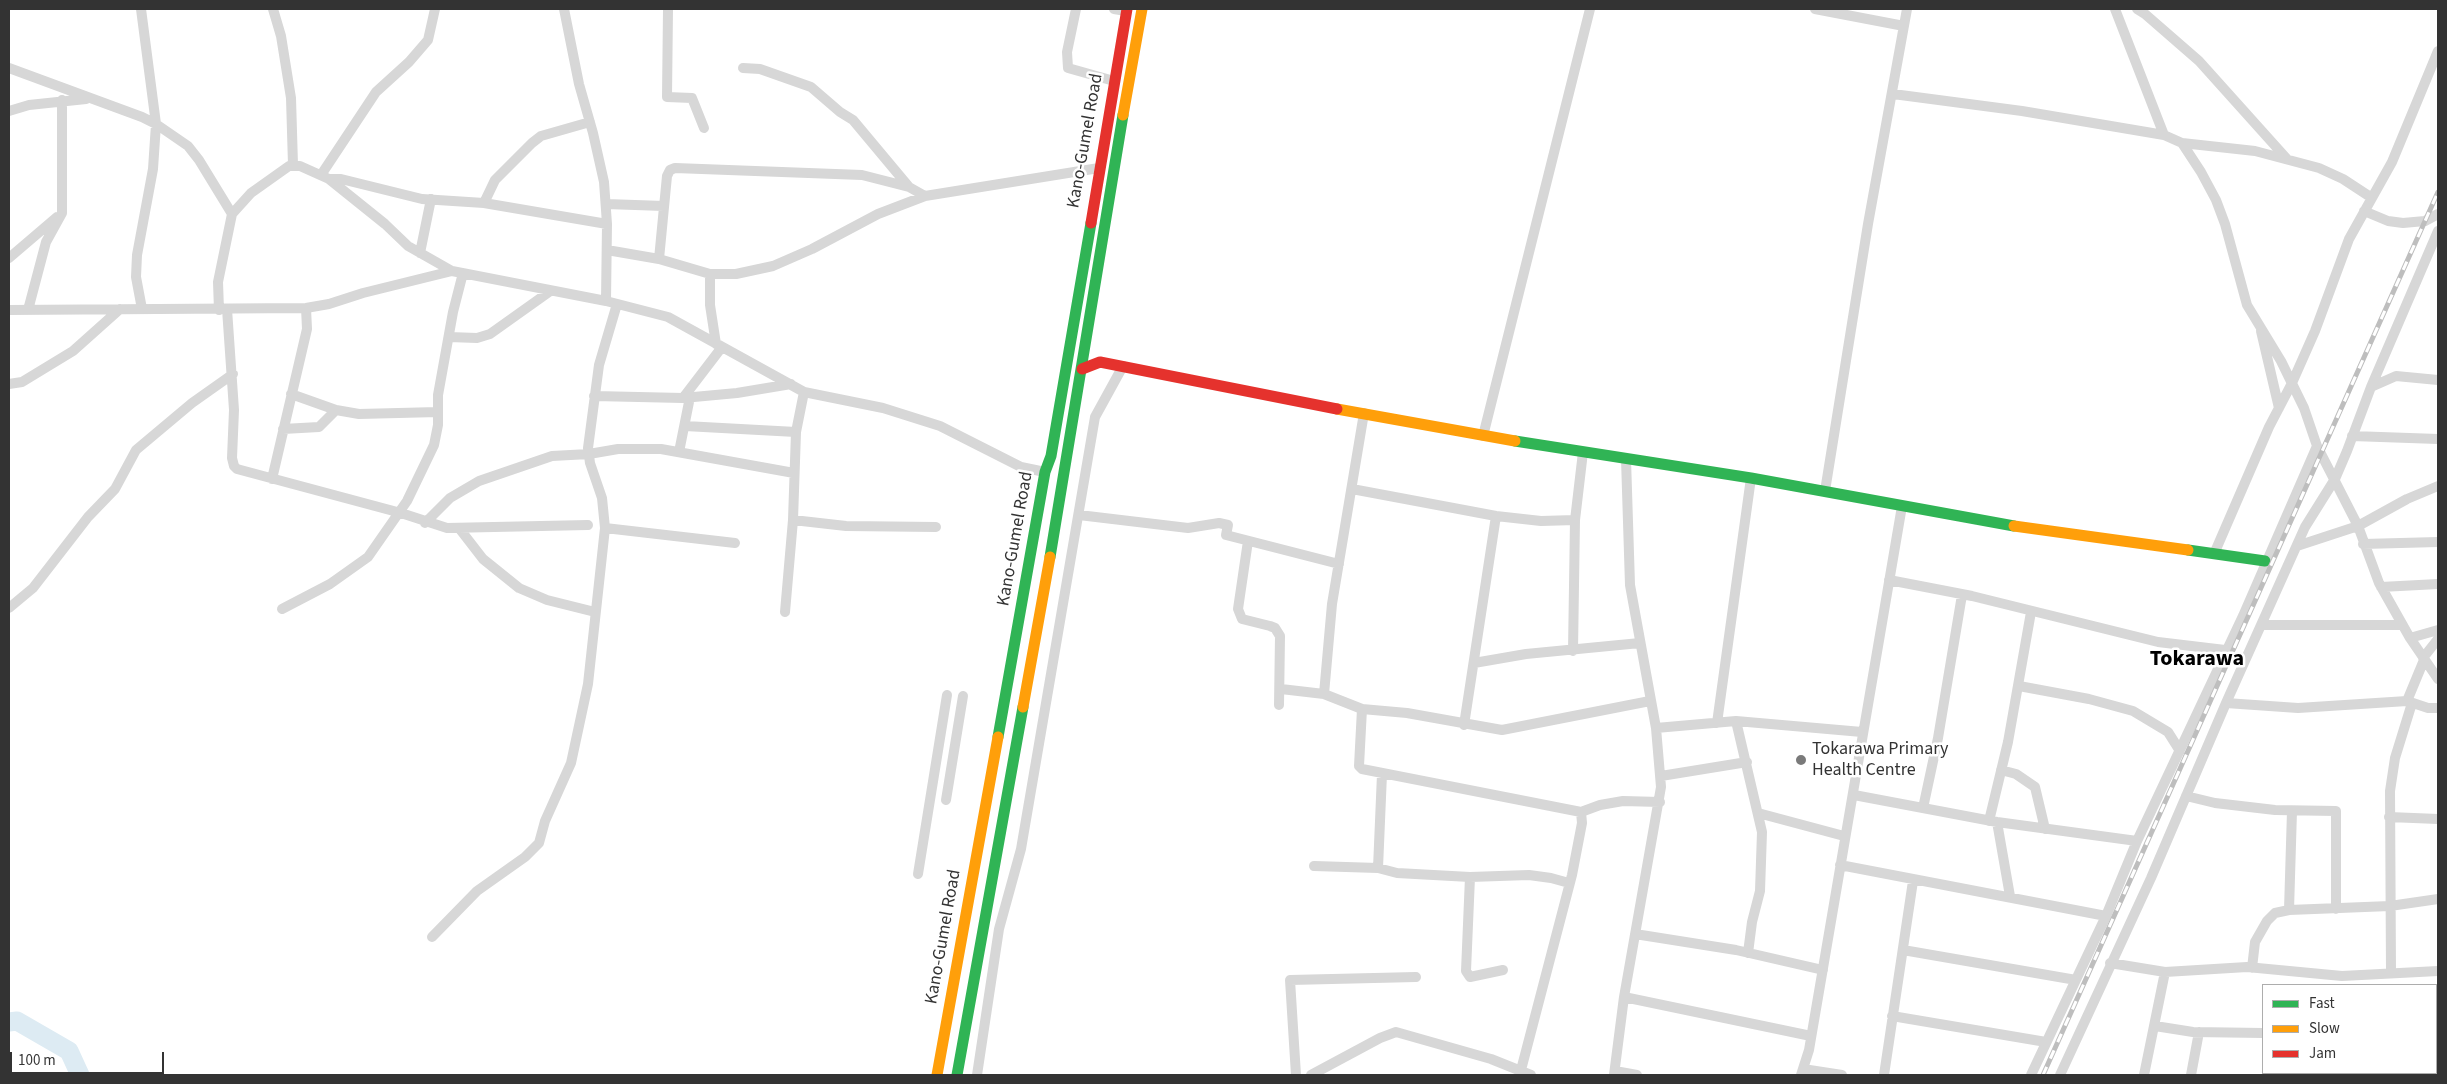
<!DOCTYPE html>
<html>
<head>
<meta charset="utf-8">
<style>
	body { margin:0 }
	#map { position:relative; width:2447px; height:1084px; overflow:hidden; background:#fff; font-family:"Source Sans 3",sans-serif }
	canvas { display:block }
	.frame { position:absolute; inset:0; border:10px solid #333; pointer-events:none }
	.legend { position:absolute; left:2262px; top:984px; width:175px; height:90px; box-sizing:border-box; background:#fff; border:1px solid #adadad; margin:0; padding:6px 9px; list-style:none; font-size:15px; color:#333 }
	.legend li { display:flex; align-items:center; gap:10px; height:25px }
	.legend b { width:25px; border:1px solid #adadad }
	.scale { position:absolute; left:10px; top:1052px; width:154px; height:22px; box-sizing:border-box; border:2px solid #333; border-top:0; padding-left:6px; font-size:15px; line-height:18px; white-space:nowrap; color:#333; -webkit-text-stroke:4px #fff; paint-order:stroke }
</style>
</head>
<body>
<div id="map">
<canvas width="2447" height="1084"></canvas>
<div class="frame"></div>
<ul class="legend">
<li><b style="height:6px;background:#30b455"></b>Fast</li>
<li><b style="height:6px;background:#ff9f0a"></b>Slow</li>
<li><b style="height:6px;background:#e5322d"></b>Jam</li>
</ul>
<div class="scale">100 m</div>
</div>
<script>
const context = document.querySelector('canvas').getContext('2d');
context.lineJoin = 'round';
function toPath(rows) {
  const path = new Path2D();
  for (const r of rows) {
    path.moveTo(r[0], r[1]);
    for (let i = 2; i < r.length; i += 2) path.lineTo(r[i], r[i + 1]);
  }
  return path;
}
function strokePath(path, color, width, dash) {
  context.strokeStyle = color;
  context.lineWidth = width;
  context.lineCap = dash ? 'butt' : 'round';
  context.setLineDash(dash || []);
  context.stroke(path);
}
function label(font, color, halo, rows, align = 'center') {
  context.font = font + ' "Source Sans 3",sans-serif';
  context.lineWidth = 5;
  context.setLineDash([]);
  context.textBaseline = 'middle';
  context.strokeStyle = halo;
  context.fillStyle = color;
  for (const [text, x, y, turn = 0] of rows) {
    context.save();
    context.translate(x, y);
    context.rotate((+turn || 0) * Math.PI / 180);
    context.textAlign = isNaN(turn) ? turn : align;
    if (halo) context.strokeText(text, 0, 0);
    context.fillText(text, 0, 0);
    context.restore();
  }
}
strokePath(toPath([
	[9,1022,17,1021,69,1051,80,1075]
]), '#ddebf3', 19);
strokePath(toPath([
	[141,9,156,124,153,169,137,255,136,277,142,309],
	[273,9,281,36,291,98,293,165],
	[564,9,579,84,593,133,604,182,607,224,606,301],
	[668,9,667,97,692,98,704,128],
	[1076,9,1067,52,1068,68,1114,81],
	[1114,9,1126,11],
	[1815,9,1904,26],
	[2115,9,2164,135],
	[2137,9,2145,14,2199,61,2287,159],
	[9,68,142,117,156,124,188,146,199,160,232,214],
	[743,68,760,69,811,87,840,112,853,120,909,187,925,196],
	[1893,94,2022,111,2164,135,2182,143,2255,151,2319,168,2343,179,2372,198],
	[9,111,29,105,86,99],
	[2182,143,2201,172,2216,200,2225,224,2247,305,2281,361,2304,408,2317,446,2358,526,2379,583,2410,638,2438,679],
	[321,175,376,92,409,62,428,40,435,9],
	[329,179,341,179,422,199,484,203,607,224],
	[484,203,495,180,532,143,541,136,590,122],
	[606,204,664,206],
	[2364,211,2388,221,2403,223,2425,221,2438,214],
	[607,250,659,259,710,274,736,274,773,266,812,249,878,214,925,196,1099,168],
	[420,253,431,199],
	[9,258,57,217],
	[659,259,667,176,670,170,675,168,862,175,909,187],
	[710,274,710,305,716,344],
	[227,309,234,410,232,458,234,466,237,469,401,513,447,528,588,525],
	[9,310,306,308,329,304,363,293,452,271],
	[28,310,46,242,62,213,62,100],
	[219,310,218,282,232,214,251,193,289,166,300,166,329,179,385,224,408,246,452,271,606,301,668,317,804,392,883,408,940,426,1021,467,1045,472],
	[2261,331,2279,408],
	[449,337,477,338,490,334,549,292],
	[9,384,22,382,73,351,120,309],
	[2371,387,2396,376,2438,380],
	[291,394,336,410,359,414,438,412],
	[594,396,683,398,737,393,791,384],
	[683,398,722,347],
	[685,426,796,432],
	[283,429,319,427,336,410],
	[1483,436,1590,9],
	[2352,436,2438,439],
	[679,452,690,397],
	[272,479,307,329,306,308],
	[1352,489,1496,516,1541,521,1575,520],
	[1825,491,1868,224,1907,9],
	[1079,515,1188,528,1219,523,1228,525,1226,535,1339,564],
	[793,520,846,526,936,527],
	[425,523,450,498,479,481,552,456,589,454,618,449,661,449,794,473],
	[459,528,483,559,519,588,547,600,595,612],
	[605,528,735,543],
	[1248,541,1238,609,1242,619,1270,626,1275,628,1280,636,1279,705],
	[2363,544,2438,542],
	[2297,546,2358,526,2407,499,2438,486],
	[2214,554,2269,427,2292,383,2315,331,2349,239,2392,162,2438,51],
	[1889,580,1972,596,2158,642,2225,650],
	[2381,587,2438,584],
	[9,608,33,588,88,517,115,489,136,450,192,403,233,374],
	[282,609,330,584,368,557,407,501,434,445,438,425,438,395,453,312,463,273],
	[785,612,793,520,796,432,804,392],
	[2261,625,2402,625],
	[2410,638,2438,630],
	[1573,651,1575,520,1583,452],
	[2423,658,2438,639],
	[1474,663,1526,654,1640,643],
	[2019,686,2089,699,2133,711,2168,732,2180,751],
	[1281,689,1324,694,1362,709,1407,713,1502,730,1650,701],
	[1324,694,1332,604,1364,413],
	[2407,701,2424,660],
	[2226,703,2298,708,2407,701,2428,708,2438,708],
	[1362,709,1359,766,1362,769,1581,812,1600,805,1623,801,1660,802],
	[1736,721,1762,832,1760,891,1752,922,1748,953],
	[1717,723,1751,478],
	[1464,725,1496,516],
	[1656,728,1736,721,1862,732],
	[2001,770,2016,774,2035,787,2045,829],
	[1661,776,1747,762],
	[1854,795,1997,822,2137,841],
	[2186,796,2215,803,2275,810,2336,811,2336,909],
	[946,800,963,696],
	[1923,808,1938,738,1962,595],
	[1758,813,1844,836],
	[2389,817,2438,819],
	[1989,821,2008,742,2031,612],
	[1997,822,2010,896],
	[1840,865,2106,916],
	[1314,866,1378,868,1397,873,1470,877,1529,875,1551,878,1569,883],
	[1378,868,1382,774],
	[918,874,947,695],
	[1470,877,1466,971,1470,977,1503,970],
	[2289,910,2292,811],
	[1635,934,1736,950,1823,970],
	[432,937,477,891,525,857,539,843,545,821,571,763,588,684,605,528,602,498,590,463,588,448,599,365,617,304],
	[1903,950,2076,980],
	[2110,963,2165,972,2247,967,2342,976,2438,971],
	[2252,968,2255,942,2267,921,2275,913,2289,910,2390,906,2438,899],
	[2391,973,2390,791,2395,758,2412,703],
	[1624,997,1811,1036],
	[1892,1016,2046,1042],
	[2155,1026,2193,1032,2263,1033],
	[2436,1027,2438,1027],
	[1803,1069,1842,1075],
	[1521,1070,1572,875,1582,823,1581,812],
	[1615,1071,1637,1075],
	[977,1075,999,929,1021,849,1095,417,1123,366],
	[1296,1075,1290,980,1416,977],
	[1311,1075,1380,1038,1396,1032,1491,1059,1531,1075],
	[1614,1075,1624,997,1661,787,1656,728,1630,585,1626,459],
	[1801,1075,1809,1050,1902,506],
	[1884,1075,1913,881],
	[2031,1075,2106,916,2137,841,2243,616,2317,446],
	[2060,1075,2151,878,2226,703,2305,527,2335,479,2347,451,2371,387,2438,231],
	[2144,1075,2165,972],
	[2191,1075,2199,1032],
	[2336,1075,2339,1073]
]), '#d7d7d7', 10);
strokePath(toPath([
	[1515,441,1751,478,2014,526],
	[2188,550,2265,561],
	[1050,557,1123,115],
	[998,737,1045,472,1051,456,1091,223],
	[957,1075,1023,707]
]), '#30b455', 11);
strokePath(toPath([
	[1123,115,1142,9],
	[1337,409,1515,441],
	[2014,526,2188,550],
	[1023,707,1050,557],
	[937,1075,998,737]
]), '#ff9f0a', 11);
strokePath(toPath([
	[1091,223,1127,9],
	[1082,369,1100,362,1337,409]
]), '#e5322d', 11);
const rail = toPath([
	[2043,1075,2438,192]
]);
strokePath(rail, '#bebebe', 5);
strokePath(rail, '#fff', 3, [9]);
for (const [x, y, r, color] of [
	[1801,760,6,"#7a7a7a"]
]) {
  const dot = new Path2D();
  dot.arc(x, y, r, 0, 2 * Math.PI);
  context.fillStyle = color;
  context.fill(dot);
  strokePath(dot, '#fff', 2);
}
label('18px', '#333', '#fff', [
	["Kano-Gumel Road",1086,141,-80],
	["Kano-Gumel Road",1016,539,-80],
	["Kano-Gumel Road",944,937,-80]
]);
label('18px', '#333', '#fff', [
	["Tokarawa Primary",1812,750],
	["Health Centre",1812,771]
], 'left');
label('bold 22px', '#000', '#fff', [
	["Tokarawa",2197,660]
]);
</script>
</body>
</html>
